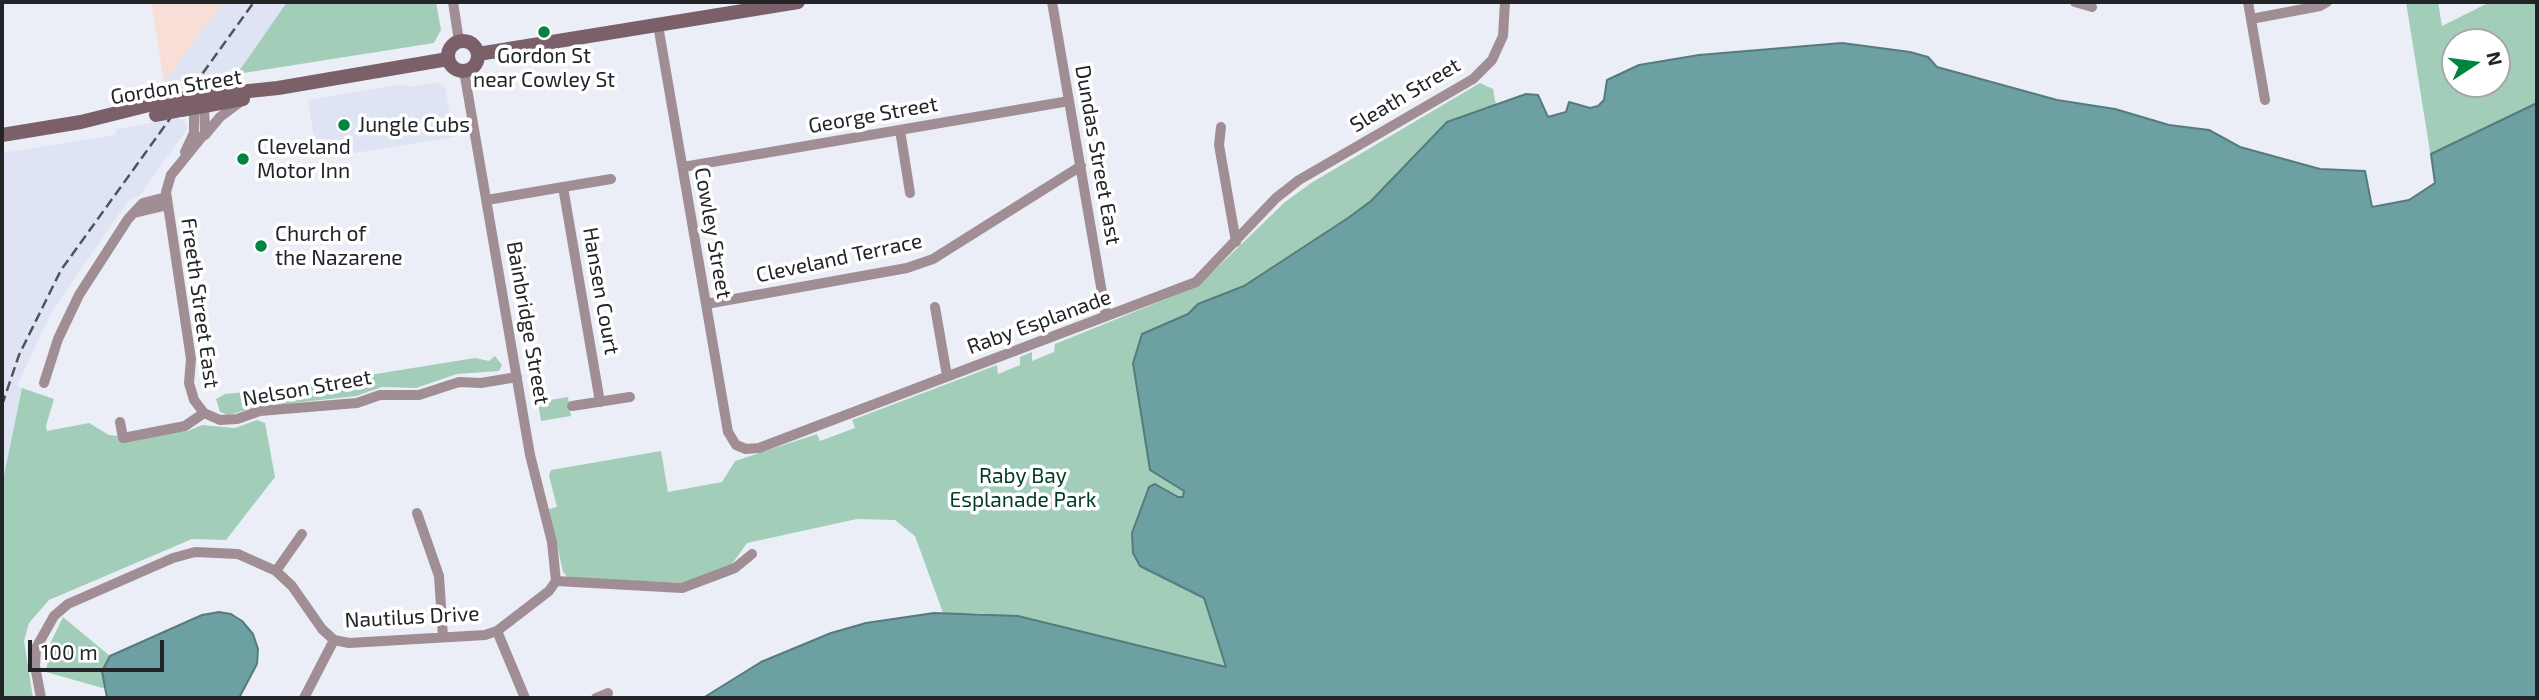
<!DOCTYPE html>
<html>
<head>
<meta charset="utf-8">
<style>
	body { margin:0 }
	#map { position:relative; width:2539px; height:700px; overflow:hidden; background:#ebeef6; font-family:"Exo 2",sans-serif }
	canvas { display:block }
	.frame { position:absolute; inset:0; border:4px solid #232427; pointer-events:none }
	.north { position:absolute; left:2441px; top:28px; width:70px; height:70px; box-sizing:border-box; background:#fff; border:2px solid #a7a7a9; border-radius:50%; rotate:77deg; font-size:19px; font-weight:700; line-height:28px; text-align:center; color:#232427 }
	.north::after { content:''; display:block; margin:auto; width:24px; height:32px; background:#00843f; clip-path:polygon(50% 0,100% 100%,50% 72%,0 100%) }
	.scale { position:absolute; left:28px; top:640px; width:136px; height:32px; box-sizing:border-box; border:4px solid #232427; border-top:0; padding-left:9px; font-size:21px; line-height:24px; white-space:nowrap; color:#232427; -webkit-text-stroke:5px #fff; paint-order:stroke }
</style>
</head>
<body>
<div id="map">
<canvas width="2539" height="700"></canvas>
<div class="frame"></div>
<div class="north">N</div>
<div class="scale">100 m</div>
</div>
<script>
const context = document.querySelector('canvas').getContext('2d');
context.lineJoin = 'round';
function fillPath(path, color) {
  context.fillStyle = color;
  context.fill(path, 'evenodd');
}
function toPath(rows) {
  const path = new Path2D();
  for (const r of rows) {
    if (r.length === 3) {
      path.moveTo(r[0] + r[2], r[1]);
      path.arc(r[0], r[1], r[2], 0, 2 * Math.PI);
      continue;
    }
    path.moveTo(r[0], r[1]);
    for (let i = 2; i < r.length; i += 2) path.lineTo(r[i], r[i + 1]);
  }
  return path;
}
function strokePath(path, color, width, dash) {
  context.strokeStyle = color;
  context.lineWidth = width;
  context.lineCap = dash ? 'butt' : 'round';
  context.setLineDash(dash || []);
  context.stroke(path);
}
function label(font, color, halo, rows, align = 'center') {
  context.font = font + ' "Exo 2",sans-serif';
  context.lineWidth = 7;
  context.setLineDash([]);
  context.textBaseline = 'middle';
  context.strokeStyle = halo;
  context.fillStyle = color;
  for (const [text, x, y, turn = 0] of rows) {
    context.save();
    context.translate(x, y);
    context.rotate((+turn || 0) * Math.PI / 180);
    context.textAlign = isNaN(turn) ? turn : align;
    if (halo) context.strokeText(text, 0, 0);
    context.fillText(text, 0, 0);
    context.restore();
  }
}
fillPath(toPath([
	[224,2,287,2,237,74,227,82,171,94,164,82],
	[437,82,445,88,454,137,317,159,308,100,402,84,412,87],
	[175,118,183,120,187,129,140,195,128,201,51,313,17,386,22,388,2,485,2,153,115,135,117,129]
]), '#dfe4f4');
fillPath(toPath([
	[151,2,224,2,164,82]
]), '#f7ded7');
fillPath(toPath([
	[287,2,436,2,441,30,434,43,237,74],
	[2406,2,2438,2,2442,26,2490,2,2537,2,2537,270,1699,55,1842,43,1910,52,1928,57,1937,67,1974,79,2057,100,2115,109,2169,125,2209,130,2240,147,2320,169,2365,171,2372,207,2409,200,2435,183],
	[2455,42,2497,42,2497,84,2455,84],
	[1480,83,1493,89,1496,105,1515,98,1184,491,1183,497,1177,497,1155,485,1145,496,1132,533,1204,598,1226,667,1081,631,982,613,943,613,915,536,895,520,857,519,747,543,732,564,685,583,568,578,563,572,549,509,557,507,549,476,551,470,661,451,668,492,722,482,735,461,817,434,820,441,855,428,852,420,997,365,998,374,1020,365,1020,357,1032,352,1032,361,1054,352,1055,344,1198,286,1285,202,1311,183],
	[495,356,502,365,499,371,457,374,416,388,382,387,356,396,258,407,228,415,220,412,216,399,225,394,295,387,475,358,489,361],
	[22,388,54,399,46,426,47,431,89,423,109,435,118,436,188,431,202,425,235,428,257,420,265,423,275,477,226,540,192,539,49,600,29,623,24,641,33,698,4,698,2,682,2,485],
	[568,397,571,416,541,421,538,402],
	[63,617,110,656,102,671,106,689,46,672,51,642]
]), '#a2ceb9');
const water = toPath([
	[1842,43,1910,52,1928,57,1937,67,2057,100,2115,109,2169,125,2209,130,2240,147,2320,169,2365,171,2372,207,2409,200,2435,183,2431,154,2537,103,2537,698,703,698,761,662,831,633,866,623,934,613,1018,616,1226,667,1204,598,1140,566,1133,553,1132,533,1149,487,1155,484,1178,497,1183,497,1184,491,1150,470,1133,363,1142,334,1188,314,1198,304,1244,286,1348,218,1371,201,1447,122,1526,94,1538,95,1548,117,1566,112,1569,102,1590,108,1598,106,1604,100,1607,80,1639,65,1699,55,1842,43],
	[219,612,231,614,242,621,253,634,258,649,257,664,239,698,107,698,102,671,110,656,202,615,219,612]
]);
fillPath(water, '#6ca0a2');
strokePath(water, '#567b7d', 2);
strokePath(toPath([
	[453,2,459,41],
	[1052,2,1106,316],
	[2075,2,2092,7],
	[2248,2,2265,100],
	[2251,19,2320,6,2327,2],
	[658,25,728,432,736,445,746,449,759,448,1196,282,1276,198,1299,180,1473,79,1492,60,1503,36,1505,2],
	[464,71,530,455,552,542,556,581],
	[204,106,205,133,171,175,166,192,191,359,189,383,194,400,204,413],
	[1221,127,1219,145,1236,242],
	[900,130,910,193],
	[205,135,220,117,240,102],
	[185,152,194,133,194,108],
	[683,167,1069,101],
	[563,187,611,179],
	[487,200,563,187,600,402],
	[134,213,168,205],
	[706,304,907,268,933,259,1081,166],
	[935,307,947,376],
	[44,383,58,339,79,295,128,219,143,203,166,197],
	[572,406,630,397],
	[120,422,123,438,185,426,204,413,220,420,237,419,260,411,357,403,380,395,419,395,459,382,481,383,517,377],
	[417,513,439,576,443,637],
	[276,571,302,534],
	[556,581,682,588,735,568,752,554],
	[497,631,525,698],
	[41,698,35,666,36,648,54,616,68,604,173,558,195,552,238,554,276,571,292,586,322,629,334,640,349,643,485,635,497,631,549,591,556,581],
	[304,698,334,640],
	[596,698,608,693]
]), '#a18e94', 10);
strokePath(toPath([
	[463,56,15],
	[478,54,798,2],
	[191,97,278,88,448,59],
	[181,110,243,99],
	[2,135,81,122,165,101]
]), '#7b606a', 14);
strokePath(toPath([
	[2,405,19,355,61,270,254,2]
]), '#525358', 2.5, [10, 5]);
strokePath(toPath([
	[165,101,191,97],
	[156,115,181,110]
]), '#7b606a', 14);
for (const [x, y, r, color] of [
	[544,32,7,"#00843f"],
	[344,125,7,"#00843f"],
	[243,159,7,"#00843f"],
	[261,246,7,"#00843f"]
]) {
  const dot = new Path2D();
  dot.arc(x, y, r, 0, 2 * Math.PI);
  context.fillStyle = color;
  context.fill(dot);
  strokePath(dot, '#fff', 2.5);
}
label('21px', '#232427', '#fff', [
	["Gordon St",544,56,"center"],
	["near Cowley St",544,80,"center"],
	["Jungle Cubs",358,125],
	["Cleveland",257,147],
	["Motor Inn",257,171],
	["Church of",275,234],
	["the Nazarene",275,258]
], 'left');
label('21px', '#232427', '#fff', [
	["Gordon Street",176,87,-9],
	["Sleath Street",1405,95,-31],
	["George Street",873,115,-10],
	["Dundas Street East",1098,155,80],
	["Cowley Street",713,233,80],
	["Cleveland Terrace",839,258,-12],
	["Hansen Court",601,291,80],
	["Freeth Street East",200,303,82],
	["Raby Esplanade",1039,322,-20],
	["Bainbridge Street",528,323,80],
	["Nelson Street",307,388,-10],
	["Nautilus Drive",412,617,-3]
]);
label('21px', '#003b27', '#fff', [
	["Raby Bay",1023,476],
	["Esplanade Park",1023,500]
]);
</script>
</body>
</html>
